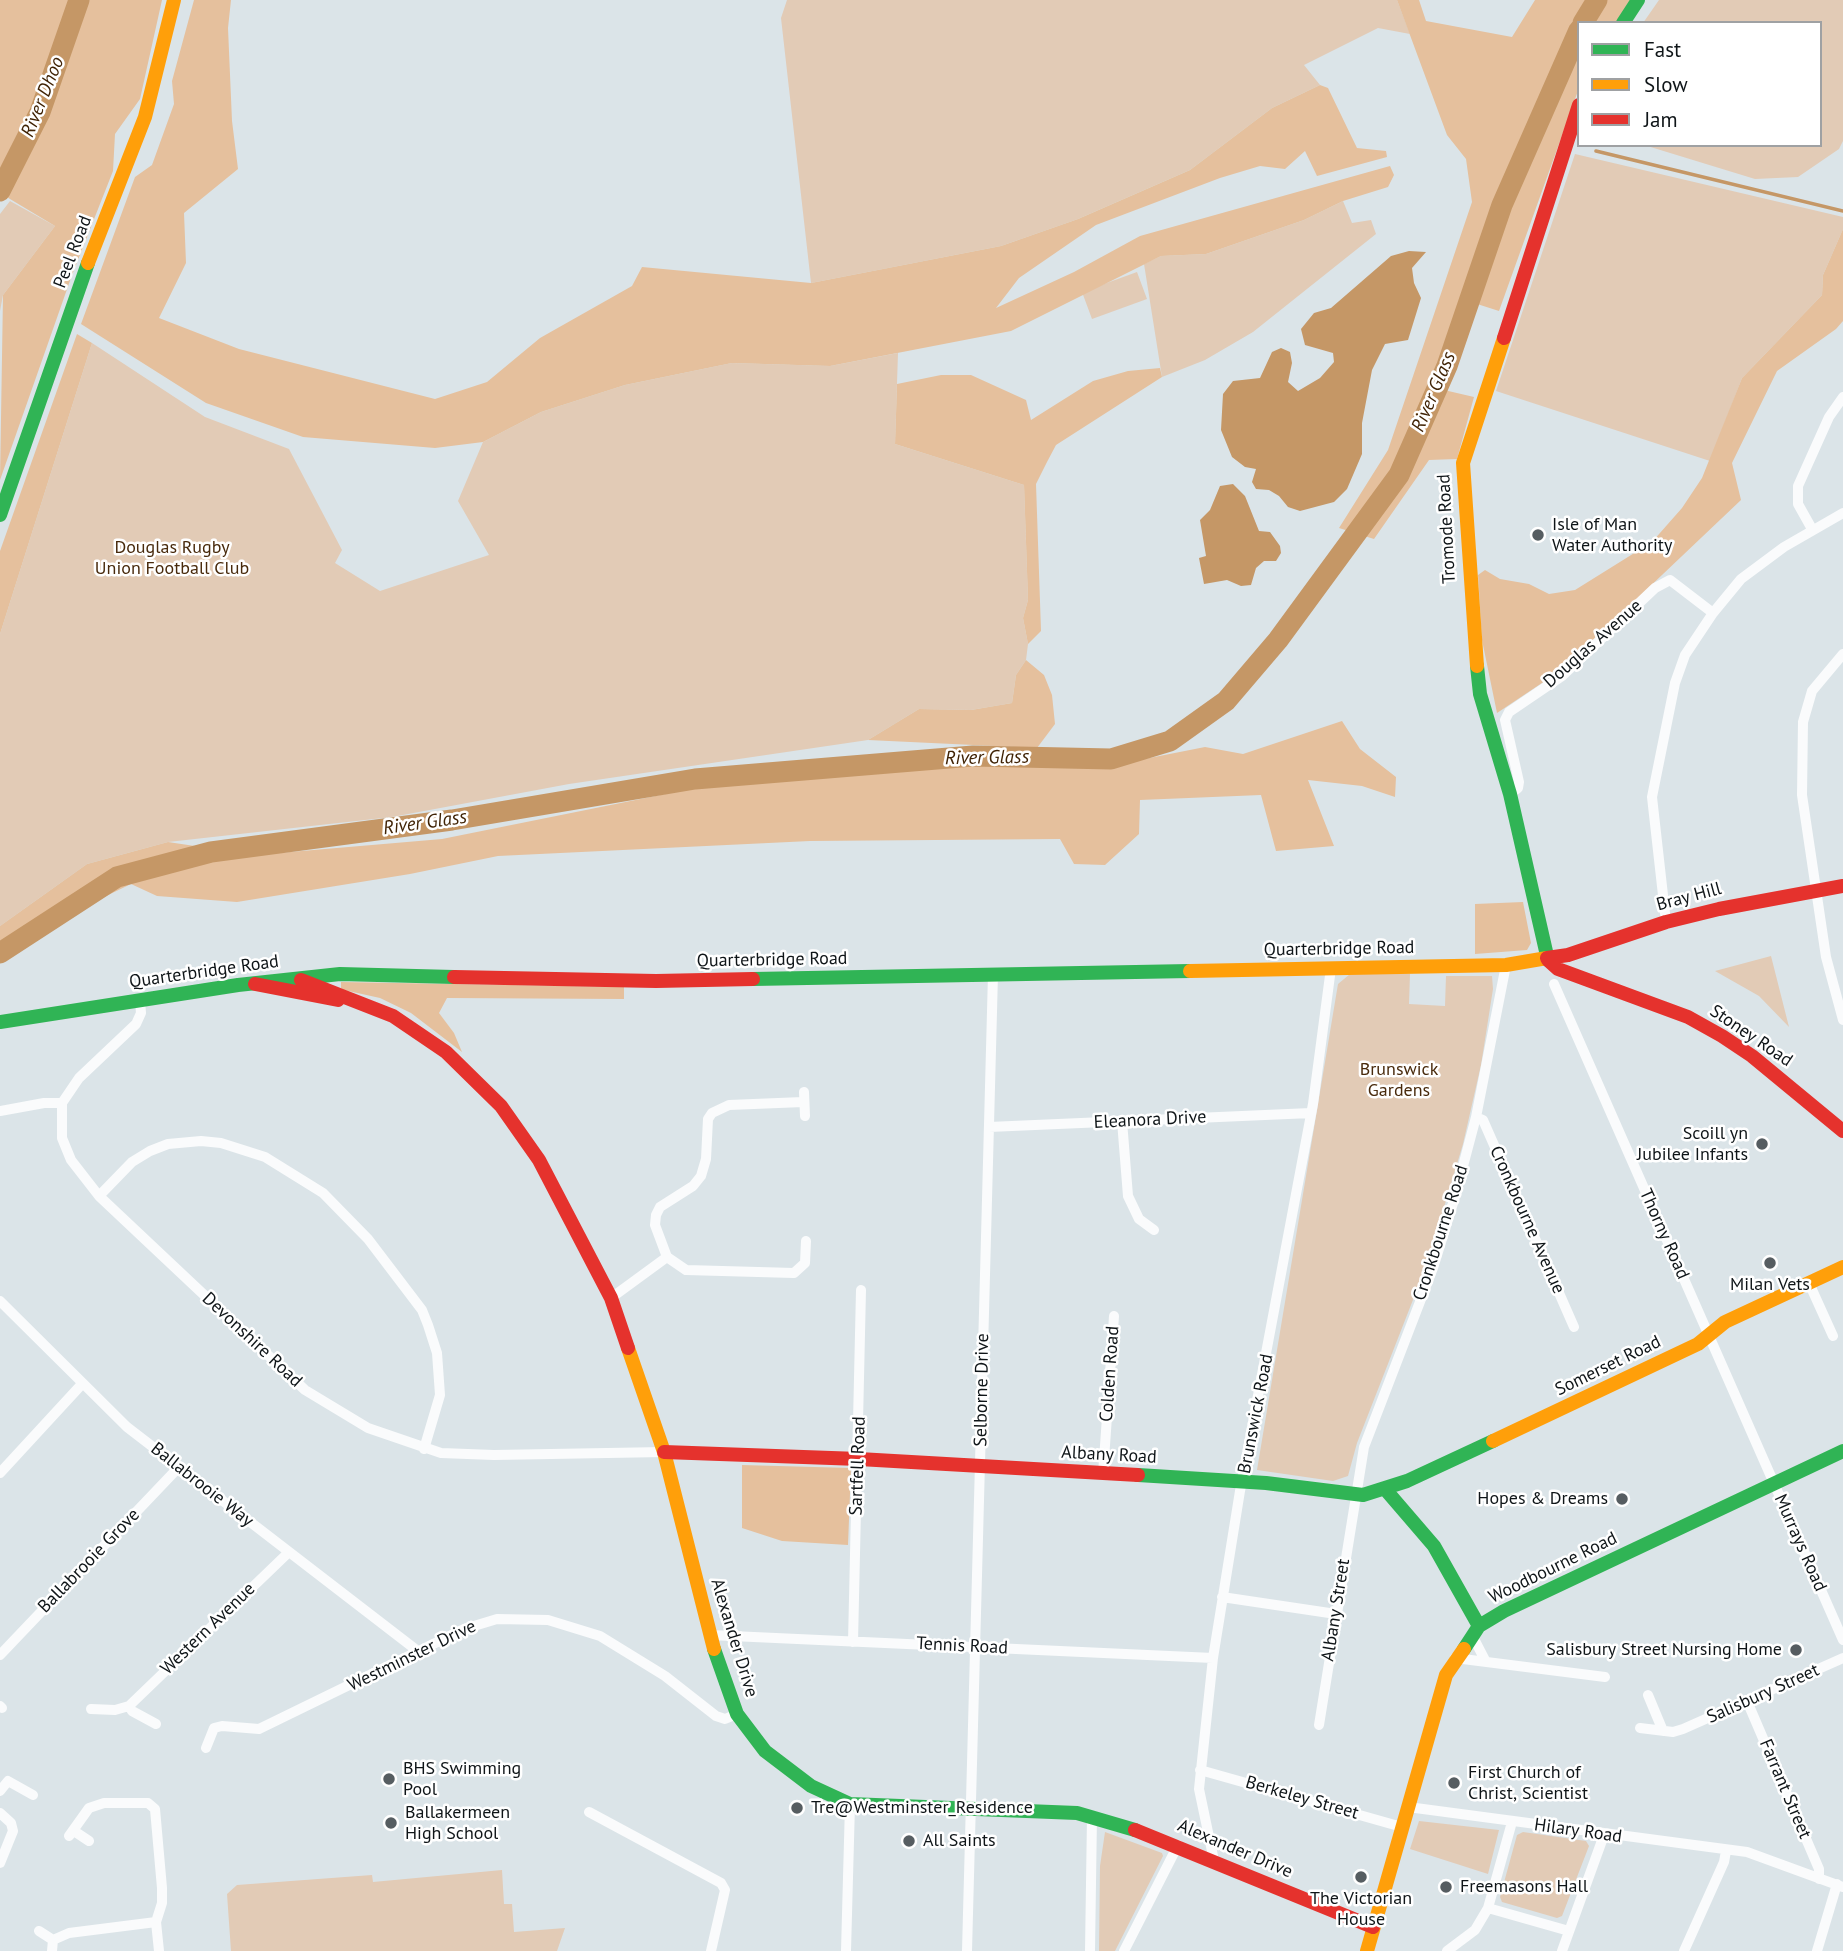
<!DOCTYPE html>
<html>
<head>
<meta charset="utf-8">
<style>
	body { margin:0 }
	#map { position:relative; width:1843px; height:1951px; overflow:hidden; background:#dbe4e8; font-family:"PT Sans",sans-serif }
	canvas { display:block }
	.legend { position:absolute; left:1577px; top:21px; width:245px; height:126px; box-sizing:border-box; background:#fff; border:2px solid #9fa1a3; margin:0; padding:9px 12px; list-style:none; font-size:21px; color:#0f1518 }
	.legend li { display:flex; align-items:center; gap:14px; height:35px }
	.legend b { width:35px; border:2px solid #9fa1a3 }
</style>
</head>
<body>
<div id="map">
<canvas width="1843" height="1951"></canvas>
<ul class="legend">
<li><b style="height:9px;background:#30b455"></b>Fast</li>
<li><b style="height:9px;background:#ff9f0a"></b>Slow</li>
<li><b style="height:9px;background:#e5322d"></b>Jam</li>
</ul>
</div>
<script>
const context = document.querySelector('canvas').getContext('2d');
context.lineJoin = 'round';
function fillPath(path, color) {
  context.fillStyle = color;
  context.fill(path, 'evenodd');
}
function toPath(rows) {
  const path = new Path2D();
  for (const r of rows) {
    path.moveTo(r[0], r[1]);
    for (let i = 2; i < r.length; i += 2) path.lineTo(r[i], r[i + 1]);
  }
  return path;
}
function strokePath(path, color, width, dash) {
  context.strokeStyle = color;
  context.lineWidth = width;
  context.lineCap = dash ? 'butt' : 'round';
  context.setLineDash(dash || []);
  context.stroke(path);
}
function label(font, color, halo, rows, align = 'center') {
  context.font = font + ' "PT Sans",sans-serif';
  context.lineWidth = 5;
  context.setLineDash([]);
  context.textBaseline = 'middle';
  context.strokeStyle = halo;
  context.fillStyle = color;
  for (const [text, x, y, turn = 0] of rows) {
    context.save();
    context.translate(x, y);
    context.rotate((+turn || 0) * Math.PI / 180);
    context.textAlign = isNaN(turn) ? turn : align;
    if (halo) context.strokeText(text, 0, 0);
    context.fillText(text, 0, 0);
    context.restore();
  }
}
fillPath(toPath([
	[787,0,1397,0,1410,34,1378,28,1304,65,1320,85,1272,108,1190,170,1078,219,1001,246,811,283,781,18],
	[1659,0,1843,0,1843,141,1839,149,1798,177,1755,179,1644,145,1820,145,1820,23,1643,23],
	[1575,154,1843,217,1843,229,1823,275,1822,295,1742,378,1710,461,1496,391],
	[10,201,55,226,3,295,0,311,0,214],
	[1343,201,1352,223,1371,220,1376,234,1253,332,1205,360,1162,377,1144,264,1161,256,1206,254,1304,220],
	[1137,272,1147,299,1092,319,1082,292],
	[92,343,205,417,289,449,342,550,335,563,380,591,489,555,458,501,483,442,541,412,625,385,732,363,830,366,898,353,895,444,1024,485,1028,600,1023,618,1028,644,1026,660,1016,675,1012,703,971,710,919,709,868,740,569,784,392,817,168,842,87,864,0,926,0,634],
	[1771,956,1789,1027,1759,996,1715,971],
	[1350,974,1410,974,1409,1004,1445,1006,1446,976,1492,976,1493,989,1481,1065,1463,1144,1427,1264,1357,1443,1348,1476,1333,1481,1257,1470,1338,984],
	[1419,1821,1499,1830,1488,1874,1410,1849],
	[1105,1832,1162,1853,1163,1856,1115,1951,1099,1951,1100,1866],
	[1523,1832,1586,1841,1589,1846,1562,1916,1557,1918,1502,1902,1500,1897,1517,1835],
	[502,1870,504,1904,512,1904,514,1932,565,1928,557,1951,231,1951,227,1894,237,1885,372,1875,373,1882]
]), '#e2cbb6');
fillPath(toPath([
	[0,0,162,0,140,99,115,134,113,171,72,275,0,480,3,295,55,226,0,193],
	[194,0,231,0,228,28,232,121,238,169,184,213,186,263,159,318,239,349,435,399,487,382,540,338,632,286,642,267,811,283,1001,246,1078,219,1190,170,1272,108,1320,85,1328,88,1357,148,1386,151,1387,157,1317,176,1305,151,1285,169,1260,166,1220,178,1096,225,1019,278,996,308,1074,272,1140,236,1390,166,1394,175,1388,187,1343,201,1304,220,1206,254,1161,256,1011,331,830,366,732,363,625,385,541,412,483,442,435,448,303,437,206,403,81,324,135,177,152,165,174,104,172,81],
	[1397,0,1419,0,1426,21,1512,37,1535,0,1631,0,1616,23,1579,23,1579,88,1499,311,1474,303,1444,390,1474,397,1457,459,1429,460,1374,539,1339,528,1388,450,1472,202,1466,159,1447,135],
	[1843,229,1843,321,1836,329,1777,371,1732,463,1741,500,1563,669,1497,713,1482,640,1478,575,1485,570,1500,579,1529,584,1549,594,1575,590,1652,542,1682,508,1702,478,1742,378,1822,295,1823,275],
	[77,334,92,343,0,634,0,551],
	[1160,368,1162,377,1056,445,1047,462,1036,484,1041,631,1028,644,1023,618,1028,600,1024,485,895,444,897,384,941,375,971,375,1026,400,1031,420,1093,381,1128,371],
	[1026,660,1044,675,1052,695,1055,724,1037,748,868,740,919,709,971,710,1012,703,1016,675],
	[1342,721,1360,749,1396,777,1395,797,1362,786,1308,780,1334,846,1276,851,1261,795,1140,800,1139,834,1105,865,1074,864,1060,839,810,841,498,856,410,874,237,902,157,896,131,884,0,947,0,926,87,864,168,842,255,855,442,839,690,789,968,766,1109,766,1205,747,1243,754],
	[1523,902,1531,943,1527,950,1475,954,1475,904],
	[341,982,624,987,624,999,447,998,439,1013,454,1033,462,1052,411,1013,380,998,344,990,341,988],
	[742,1465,851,1468,848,1545,782,1541,742,1528]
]), '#e5c09d');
fillPath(toPath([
	[1409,251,1426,252,1412,268,1414,283,1421,298,1408,340,1385,344,1372,370,1362,423,1362,454,1347,489,1334,502,1300,511,1288,507,1279,496,1269,490,1256,489,1252,482,1256,469,1245,467,1232,457,1221,430,1223,394,1233,381,1260,378,1272,352,1281,348,1290,352,1292,363,1288,382,1298,391,1320,378,1334,362,1333,353,1305,345,1301,329,1314,313,1331,308,1391,256],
	[1233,484,1245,496,1259,531,1270,532,1280,546,1281,553,1276,561,1264,561,1256,568,1251,585,1241,586,1227,580,1204,584,1199,558,1206,556,1200,520,1210,510,1220,486]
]), '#c59766');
strokePath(toPath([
	[1596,151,1843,211]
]), '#c59766', 3.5);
strokePath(toPath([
	[1583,23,1597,0],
	[0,191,40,112,79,0],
	[0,953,117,877,211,852,452,820,695,779,973,756,1111,759,1170,741,1226,701,1278,640,1399,475,1447,366,1502,205,1579,30]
]), '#c59766', 21);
strokePath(toPath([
	[1812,529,1798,504,1798,486,1829,417,1843,397],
	[1843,654,1812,691,1803,722,1802,795,1826,957,1843,1020],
	[1510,794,1518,788,1519,782,1505,720,1509,712,1562,676,1655,588,1670,580,1713,613],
	[1666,922,1652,797,1675,683,1685,655,1713,613,1741,579,1784,547,1843,513],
	[1554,984,1843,1640],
	[140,1001,141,1013,136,1024,79,1078,62,1103,62,1138,71,1160,99,1196,305,1390,368,1428,441,1453,494,1455,664,1452],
	[804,1092,805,1116],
	[0,1111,44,1103,62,1103],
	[1476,1117,1483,1120,1574,1327],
	[1122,1121,1128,1196,1139,1219,1154,1230],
	[989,1127,1311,1113],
	[99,1196,132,1162,150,1151,168,1144,201,1141,221,1143,265,1157,323,1193,368,1239,422,1310,428,1325,437,1353,440,1395,424,1449],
	[667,1257,686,1270,794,1273,805,1263,806,1241],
	[1809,1283,1833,1336],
	[611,1298,667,1257,655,1225,656,1215,660,1207,693,1186,701,1176,706,1159,708,1119,712,1113,729,1105,803,1102],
	[0,1301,127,1427,419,1652],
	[0,1473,82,1384],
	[1103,1474,1114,1316],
	[1222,1597,1336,1614],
	[710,1635,1213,1658],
	[1472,1635,1486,1662],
	[853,1642,861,1290],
	[0,1655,178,1468],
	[1455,1658,1605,1677],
	[1648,1695,1663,1731],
	[1747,1701,1819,1869,1819,1879],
	[0,1706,2,1708],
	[129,1706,132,1711,156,1724],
	[91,1709,115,1710,129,1706,289,1552],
	[1319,1725,1364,1447,1433,1268,1454,1200,1476,1117,1506,965],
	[1640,1728,1673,1732,1683,1729,1843,1658],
	[206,1748,214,1728,222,1726,259,1729,464,1629,497,1619,548,1620,600,1636,665,1676,716,1716,725,1719,737,1714],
	[1200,1770,1402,1827],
	[0,1791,8,1781,33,1795],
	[1408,1807,1747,1852,1843,1887],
	[589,1812,721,1883,725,1890,711,1951],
	[0,1813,11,1823,13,1831,0,1863],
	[1512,1822,1488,1908,1569,1931],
	[74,1831,89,1841],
	[69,1836,89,1808,104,1803,148,1803,155,1809,162,1888,162,1903,156,1922,159,1951],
	[1211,1860,1213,1856,1199,1789,1213,1658,1240,1491,1313,1104,1331,968],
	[39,1931,53,1940,69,1933,156,1922],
	[52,1951,53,1940],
	[846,1951,850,1804],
	[967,1951,993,974],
	[1090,1951,1092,1816],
	[1124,1951,1178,1845],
	[1447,1951,1475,1930,1488,1908],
	[1562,1951,1604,1835],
	[1684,1951,1724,1862,1726,1851],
	[1817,1951,1837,1884]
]), '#fafbfc', 10);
strokePath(toPath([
	[1623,23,1638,0],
	[0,515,88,263],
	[1477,666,1480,694,1510,794,1548,960],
	[753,979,1190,971],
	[0,1022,238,985,340,974,454,977],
	[1138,1475,1266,1483,1363,1495,1407,1481,1493,1441],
	[1385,1489,1434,1546,1479,1626],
	[714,1649,737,1714,765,1751,811,1786,850,1804,1077,1813,1135,1830],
	[1464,1649,1479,1626,1504,1611,1843,1451]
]), '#30b455', 14);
strokePath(toPath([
	[88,263,145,117,174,0],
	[1477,666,1463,463,1504,338],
	[1190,971,1506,965,1547,958],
	[628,1348,664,1452,714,1649],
	[1493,1441,1698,1344,1725,1322,1843,1267],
	[1367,1951,1446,1675,1464,1649]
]), '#ff9f0a', 14);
strokePath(toPath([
	[1504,338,1579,105],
	[1547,958,1568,955,1666,922,1719,909,1843,886],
	[1548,960,1558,969,1688,1017,1722,1036,1752,1056,1843,1131],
	[454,977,656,981,753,979],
	[301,980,393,1016,446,1052,501,1106,539,1160,611,1298,628,1348],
	[255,984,338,1000],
	[664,1452,859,1459,1138,1475],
	[1135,1830,1373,1927]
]), '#e5322d', 14);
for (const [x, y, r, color] of [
	[1538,535,7,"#565d61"],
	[1762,1144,7,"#565d61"],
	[1770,1263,7,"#565d61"],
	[1622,1499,7,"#565d61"],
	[1796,1650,7,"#565d61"],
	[389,1779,7,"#565d61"],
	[1454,1783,7,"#565d61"],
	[797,1808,7,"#565d61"],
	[391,1823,7,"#565d61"],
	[909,1841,7,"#565d61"],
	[1361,1877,7,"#565d61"],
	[1446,1887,7,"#565d61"]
]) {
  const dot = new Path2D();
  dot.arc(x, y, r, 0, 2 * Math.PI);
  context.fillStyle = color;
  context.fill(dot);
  strokePath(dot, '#fff', 2.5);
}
label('18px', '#0f1518', '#fff', [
	["Peel Road",73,252,-69],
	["Tromode Road",1447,529,-93],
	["Douglas Avenue",1593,644,-41],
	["Bray Hill",1689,897,-15],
	["Quarterbridge Road",1339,949,-1],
	["Quarterbridge Road",772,960,-1],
	["Quarterbridge Road",204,972,-8],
	["Stoney Road",1751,1036,34],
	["Eleanora Drive",1150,1120,-3],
	["Cronkbourne Avenue",1527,1220,66],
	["Cronkbourne Road",1441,1233,-72],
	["Thorny Road",1664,1234,66],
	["Devonshire Road",252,1340,43],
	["Somerset Road",1608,1366,-26],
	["Colden Road",1110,1374,-86],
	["Selborne Drive",982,1390,-89],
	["Brunswick Road",1256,1414,-79],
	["Albany Road",1109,1455,3],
	["Sartfell Road",858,1466,-88],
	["Ballabrooie Way",202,1485,38],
	["Murrays Road",1800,1543,66],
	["Ballabrooie Grove",89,1561,-46],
	["Woodbourne Road",1553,1568,-26],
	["Albany Street",1336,1610,-81],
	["Western Avenue",208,1629,-44],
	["Alexander Drive",734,1638,73],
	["Tennis Road",962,1646,3],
	["Westminster Drive",412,1656,-26],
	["Salisbury Street",1763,1694,-24],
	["Farrant Street",1785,1789,67],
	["Berkeley Street",1302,1798,16],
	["Hilary Road",1578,1831,8],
	["Alexander Drive",1235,1849,23]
]);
label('18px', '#0f1518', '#fff', [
	["Isle of Man",1552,525],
	["Water Authority",1552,546],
	["Scoill yn",1748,1134,"right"],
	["Jubilee Infants",1748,1155,"right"],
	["Milan Vets",1770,1285,"center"],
	["Hopes & Dreams",1608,1499,"right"],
	["Salisbury Street Nursing Home",1782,1650,"right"],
	["BHS Swimming",403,1769],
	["Pool",403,1790],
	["First Church of",1468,1773],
	["Christ, Scientist",1468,1794],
	["Tre@Westminster_Residence",811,1808],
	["Ballakermeen",405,1813],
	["High School",405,1834],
	["All Saints",923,1841],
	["Freemasons Hall",1460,1887],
	["The Victorian",1361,1899,"center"],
	["House",1361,1920,"center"]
], 'left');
label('18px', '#482a0c', '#fff', [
	["Douglas Rugby",172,548],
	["Union Football Club",172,569],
	["Brunswick",1399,1070],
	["Gardens",1399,1091]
]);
label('italic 19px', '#402305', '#fff', [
	["River Dhoo",43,97,-68],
	["River Glass",1434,392,-67],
	["River Glass",987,758,-1],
	["River Glass",425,823,-8]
]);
</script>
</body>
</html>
